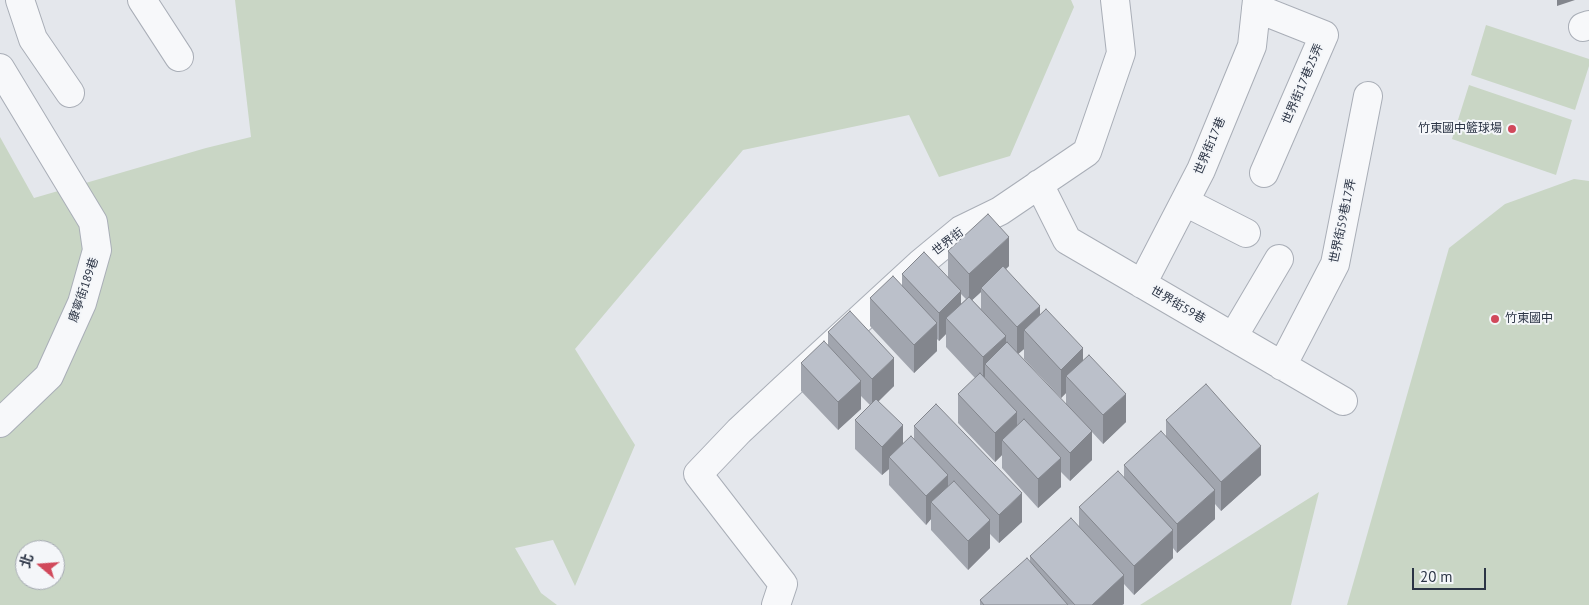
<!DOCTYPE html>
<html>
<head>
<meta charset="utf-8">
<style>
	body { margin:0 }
	#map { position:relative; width:1589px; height:605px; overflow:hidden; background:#e4e7ec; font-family:"PT Sans","Noto Sans TC",sans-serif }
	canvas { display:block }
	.north { position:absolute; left:15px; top:540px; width:50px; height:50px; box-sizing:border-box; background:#f4f6f9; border:1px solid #a4a8b1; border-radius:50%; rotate:288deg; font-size:14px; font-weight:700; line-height:20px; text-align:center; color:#2b3445 }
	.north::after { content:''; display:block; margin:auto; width:18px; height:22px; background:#d1495b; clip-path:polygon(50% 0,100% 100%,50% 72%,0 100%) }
	.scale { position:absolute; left:1412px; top:568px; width:74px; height:22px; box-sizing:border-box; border:2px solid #2b3445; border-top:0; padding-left:6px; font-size:15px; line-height:18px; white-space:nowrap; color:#2b3445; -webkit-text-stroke:4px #f4f6f9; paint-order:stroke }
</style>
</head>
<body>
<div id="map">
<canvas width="1589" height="605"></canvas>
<div class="north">北</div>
<div class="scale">20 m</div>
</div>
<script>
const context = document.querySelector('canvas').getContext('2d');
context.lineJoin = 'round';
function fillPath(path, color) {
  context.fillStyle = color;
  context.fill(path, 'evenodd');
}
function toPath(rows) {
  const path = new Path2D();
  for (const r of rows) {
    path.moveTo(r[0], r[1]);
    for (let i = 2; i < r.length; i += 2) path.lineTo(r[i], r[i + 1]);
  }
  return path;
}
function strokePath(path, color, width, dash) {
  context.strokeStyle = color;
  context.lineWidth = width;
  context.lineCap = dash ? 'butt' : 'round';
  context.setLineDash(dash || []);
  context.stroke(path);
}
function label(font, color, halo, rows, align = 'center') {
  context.font = font + ' "PT Sans","Noto Sans TC",sans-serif';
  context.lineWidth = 4;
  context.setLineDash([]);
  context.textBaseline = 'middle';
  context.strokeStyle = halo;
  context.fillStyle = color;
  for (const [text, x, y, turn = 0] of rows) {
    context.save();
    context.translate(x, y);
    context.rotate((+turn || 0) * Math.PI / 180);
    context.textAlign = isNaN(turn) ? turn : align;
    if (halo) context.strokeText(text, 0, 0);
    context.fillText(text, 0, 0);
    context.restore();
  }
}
fillPath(toPath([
	[235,0,1071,0,1074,7,1010,156,939,177,909,115,743,150,575,349,635,445,575,586,553,540,515,548,541,593,557,605,0,605,0,137,34,198,206,148,251,137],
	[25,550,55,550,55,580,25,580],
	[1486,25,1589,59,1589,66,1575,110,1471,75],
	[1469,85,1572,120,1556,175,1452,139],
	[1574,179,1589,181,1589,605,1347,605,1449,248,1505,204],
	[1319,492,1291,605,1140,605]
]), '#c9d6c5');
const minor = toPath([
	[20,0,33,39,70,93],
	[142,0,179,57],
	[1256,8,1324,35,1264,173],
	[1583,27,1589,25],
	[0,68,93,222,97,250,82,303,49,376,0,423],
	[1039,184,1067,240,1343,401],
	[1185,202,1246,233],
	[1142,284,1201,170,1252,46,1257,0],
	[1233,337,1279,259],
	[1282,366,1335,264,1368,96],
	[776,605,783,584,698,474,739,431,784,389,921,263,961,230,1000,211,1087,152,1121,53,1115,0]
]);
strokePath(minor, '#a9aeb7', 30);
strokePath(minor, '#f7f8fa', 28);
fillPath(toPath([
	[948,251,1009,266,1006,269,1040,315,1083,360,1126,422,1103,444,1092,432,1092,460,1070,481,1061,472,1061,487,1038,508,1002,468,1002,455,995,462,958,423,958,394,975,378,946,347,946,334,939,341,937,339,937,351,914,373,870,326,870,298,902,286,902,274,948,277],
	[981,292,981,309,972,300],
	[961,294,966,299,961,304],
	[1024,349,1024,359,1061,398,1066,393,1066,405,1018,354],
	[828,332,894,386,878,401,903,443,914,439,914,426,1022,522,999,543,990,534,990,548,968,570,931,530,931,519,926,525,889,485,889,469,882,475,855,449,855,420,870,405,861,396,861,409,838,430,801,391,801,363,828,346],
	[1166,420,1261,475,1221,511,1215,504,1215,519,1177,553,1173,548,1173,558,1134,595,1124,584,1124,604,1122,605,980,605,980,600,1030,562,1030,556,1079,526,1079,507,1124,477,1124,465,1166,436]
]), '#a1a5ae');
fillPath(toPath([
	[1557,0,1575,0,1557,6],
	[1009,237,1009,266,983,290,981,288,981,292,969,303,969,274],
	[961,291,961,320,946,318,946,334,939,341,939,313],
	[1040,306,1040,334,1024,330,1024,349,1017,355,1017,327],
	[937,323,937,351,914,373,914,345],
	[1006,336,1006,364,985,364,985,384,983,386,983,357],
	[1083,348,1083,376,1066,376,1066,393,1061,398,1061,370],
	[894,358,894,386,872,408,872,379],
	[861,381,861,409,838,430,838,402],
	[1126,394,1126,422,1103,444,1103,415],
	[1017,412,1017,440,1002,440,1002,455,995,462,995,433],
	[903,425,903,454,889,457,889,469,882,475,882,447],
	[1092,431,1092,460,1070,481,1070,453],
	[1261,446,1261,475,1221,511,1221,482],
	[1061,458,1061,487,1038,508,1038,479],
	[948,475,948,503,931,502,931,519,926,525,926,496],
	[1215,490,1215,519,1177,553,1177,524],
	[1022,493,1022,522,999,543,999,515],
	[990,520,990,548,968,570,968,541],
	[1173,530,1173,558,1134,595,1134,566],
	[1124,575,1124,604,1122,605,1092,605]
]), '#83868d');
const building = toPath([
	[988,214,1009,237,969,274,948,251,988,214],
	[924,252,961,291,939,313,902,274,924,252],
	[1003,266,1040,306,1017,327,981,288,1003,266],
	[893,276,937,323,914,345,870,298,893,276],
	[969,297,1006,336,983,357,946,318,969,297],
	[1046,309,1083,348,1061,370,1024,330,1046,309],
	[850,311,894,358,872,379,828,332,850,311],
	[824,341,861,381,838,402,801,363,824,341],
	[1007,342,1092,431,1070,453,985,364,1007,342],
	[1089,355,1126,394,1103,415,1066,376,1089,355],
	[980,373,1017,412,995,433,958,394,980,373],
	[1206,384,1261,446,1221,482,1166,420,1206,384],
	[876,399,903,425,882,447,855,420,876,399],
	[936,404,1022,493,999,515,914,426,936,404],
	[1024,419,1061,458,1038,479,1002,440,1024,419],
	[1161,431,1215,490,1177,524,1124,465,1161,431],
	[911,436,948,475,926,496,889,457,911,436],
	[1118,471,1173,530,1134,566,1079,507,1118,471],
	[954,481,990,520,968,541,931,502,954,481],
	[1071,518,1124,575,1092,605,1075,605,1030,556,1071,518],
	[1027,558,1068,605,984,605,980,600,1027,558]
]);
fillPath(building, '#bbc0ca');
strokePath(building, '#83868d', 1);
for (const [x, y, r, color] of [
	[1512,129,5,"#d1495b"],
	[1495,319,5,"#d1495b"]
]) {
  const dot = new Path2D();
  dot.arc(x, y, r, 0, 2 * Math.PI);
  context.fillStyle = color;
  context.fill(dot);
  strokePath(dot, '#f4f6f9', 2);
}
label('12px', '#2b3445', '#f4f6f9', [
	["世界街17巷25弄",1303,84,-67],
	["世界街17巷",1210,146,-67],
	["世界街59巷17弄",1343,221,-78],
	["世界街",948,242,-38],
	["康寧街189巷",84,290,-71],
	["世界街59巷",1178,305,30]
]);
label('12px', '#2b3445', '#f4f6f9', [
	["竹東國中籃球場",1502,129],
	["竹東國中",1505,319,"left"]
], 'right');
</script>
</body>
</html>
